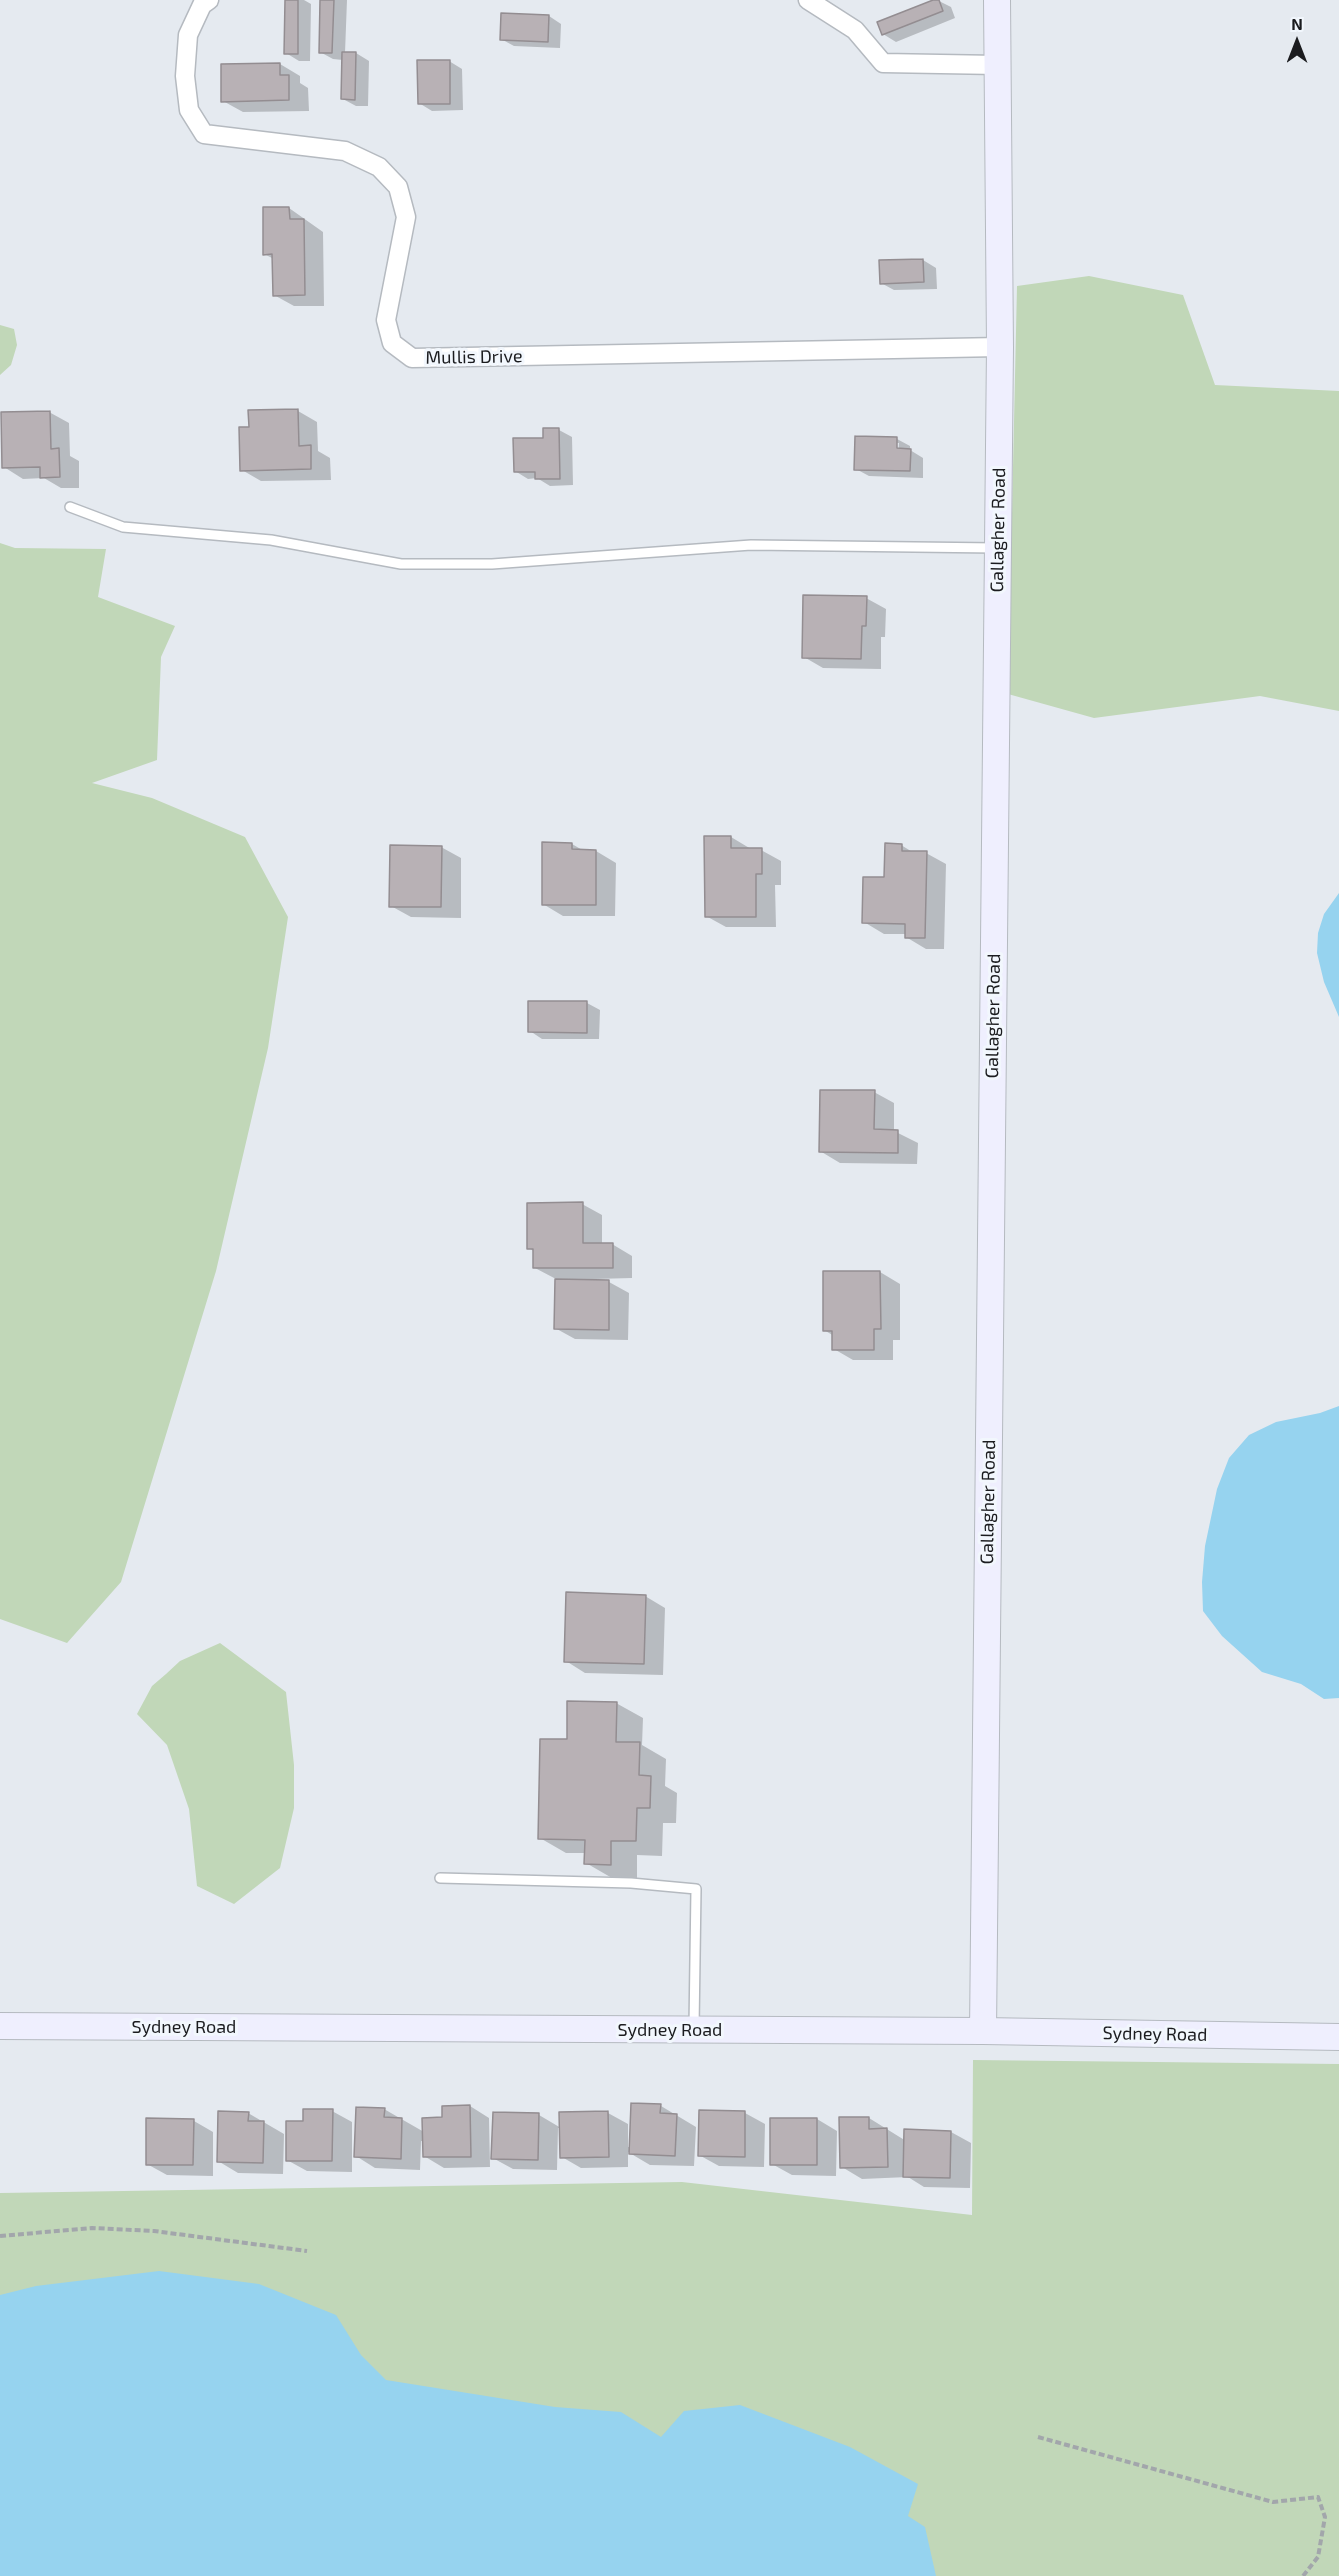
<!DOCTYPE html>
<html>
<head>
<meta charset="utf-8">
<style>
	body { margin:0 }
	#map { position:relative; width:1339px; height:2576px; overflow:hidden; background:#e5eaf0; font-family:"Exo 2",sans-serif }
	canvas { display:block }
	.north { position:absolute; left:1267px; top:12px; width:60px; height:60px; -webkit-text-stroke:4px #f2f7fd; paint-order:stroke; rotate:0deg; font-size:16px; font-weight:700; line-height:24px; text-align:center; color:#1b1c1f }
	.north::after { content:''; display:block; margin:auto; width:21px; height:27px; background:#1b1c1f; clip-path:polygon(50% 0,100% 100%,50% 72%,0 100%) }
</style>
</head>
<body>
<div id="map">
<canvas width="1339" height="2576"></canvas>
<div class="north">N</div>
</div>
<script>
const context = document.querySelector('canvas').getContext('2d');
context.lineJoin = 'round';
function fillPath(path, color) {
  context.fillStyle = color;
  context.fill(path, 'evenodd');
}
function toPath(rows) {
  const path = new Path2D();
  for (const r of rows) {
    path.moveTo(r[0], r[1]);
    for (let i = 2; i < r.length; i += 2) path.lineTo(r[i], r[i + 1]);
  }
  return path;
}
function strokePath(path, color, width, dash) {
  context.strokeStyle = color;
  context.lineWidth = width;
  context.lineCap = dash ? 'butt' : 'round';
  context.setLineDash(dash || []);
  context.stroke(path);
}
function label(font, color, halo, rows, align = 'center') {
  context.font = font + ' "Exo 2",sans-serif';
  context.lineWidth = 6;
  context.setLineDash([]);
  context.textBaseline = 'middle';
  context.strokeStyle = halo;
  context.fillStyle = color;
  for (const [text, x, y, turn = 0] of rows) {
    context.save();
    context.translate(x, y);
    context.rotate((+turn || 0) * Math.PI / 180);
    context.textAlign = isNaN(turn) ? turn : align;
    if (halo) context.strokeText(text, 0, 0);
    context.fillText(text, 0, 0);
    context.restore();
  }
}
fillPath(toPath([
	[1089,276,1183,295,1215,385,1339,391,1339,711,1260,696,1094,718,1008,694,1017,286],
	[0,325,14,329,17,345,11,365,0,375],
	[0,543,15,548,106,549,98,597,175,626,161,657,157,760,92,783,152,798,245,837,288,917,268,1048,216,1271,121,1582,67,1643,0,1619],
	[220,1643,286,1692,294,1765,294,1808,280,1868,234,1904,197,1886,189,1809,167,1745,137,1714,152,1686,166,1674,180,1661],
	[973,2060,1339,2064,1339,2576,0,2576,0,2193,682,2182,972,2215]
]), '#c1d7b8');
fillPath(toPath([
	[1339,893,1339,1017,1324,982,1317,953,1318,933,1324,914],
	[1339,1406,1339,1698,1324,1699,1301,1684,1262,1672,1222,1636,1203,1611,1202,1582,1205,1546,1217,1489,1229,1458,1249,1435,1276,1422,1320,1413],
	[159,2271,259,2284,336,2315,361,2355,386,2380,555,2407,621,2412,661,2437,684,2411,740,2405,850,2447,918,2484,908,2516,925,2527,936,2576,0,2576,0,2295,36,2286]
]), '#96d3ef');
fillPath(toPath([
	[286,0,304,0,311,4,310,61,299,61,286,53],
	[322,0,347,0,345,53,356,53,369,61,368,106,356,106,343,99,343,60,333,59,320,52],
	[937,0,951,7,955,18,896,42,883,34],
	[549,16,561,24,560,48,514,46,501,39],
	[449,61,462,69,463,110,432,111,419,103],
	[280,64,300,76,300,83,308,88,309,111,243,112,223,101],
	[289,208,323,232,324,306,294,306,274,295,274,259,264,254],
	[923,260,936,268,937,289,894,290,881,283],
	[298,411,317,422,318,451,330,458,331,480,261,481,242,470,250,428],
	[49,412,69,423,70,456,79,461,79,488,61,488,44,478,23,479,4,467],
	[559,430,572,437,573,485,550,486,537,478,528,479,515,471,544,439],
	[856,437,897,439,910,446,910,450,923,458,923,478,869,476,856,469],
	[896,443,899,443,898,456],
	[866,598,886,609,885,637,881,637,881,669,823,668,804,657],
	[705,837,731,837,751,849,761,850,781,861,781,885,775,885,776,927,726,927,706,916],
	[572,844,584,851,596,851,616,863,615,916,563,916,543,904],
	[901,845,914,853,926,853,946,864,944,949,926,949,906,937,906,934,884,934,864,922],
	[441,847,461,858,461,918,411,917,391,906],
	[587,1003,600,1010,599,1039,542,1039,530,1031],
	[874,1092,894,1103,894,1131,918,1143,917,1164,840,1163,820,1151],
	[582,1204,602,1215,602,1244,612,1244,632,1256,632,1278,595,1279,595,1281,609,1282,629,1293,628,1340,575,1339,555,1328,556,1279,535,1268,535,1252,529,1248],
	[880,1272,900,1284,900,1340,893,1340,893,1360,853,1360,834,1349,834,1336,824,1330],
	[645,1596,665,1608,663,1675,585,1673,566,1661],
	[616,1703,643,1718,642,1745,666,1759,665,1786,677,1793,676,1823,663,1823,662,1856,637,1855,637,1879,612,1878,586,1863,586,1853,566,1853,540,1838,568,1741],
	[470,2106,489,2118,490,2167,444,2168,424,2156,424,2141,421,2141,420,2170,375,2168,356,2156,384,2109,424,2132],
	[661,2106,696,2127,694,2166,650,2165,628,2152,628,2167,581,2168,562,2157,561,2128,558,2128,557,2170,513,2169,491,2157,539,2115,561,2128,608,2113,628,2124,628,2147,631,2147],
	[332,2111,352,2122,352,2172,307,2171,287,2160,305,2123],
	[248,2113,284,2134,283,2174,238,2173,218,2161],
	[745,2113,765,2124,764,2167,719,2166,699,2155],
	[869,2118,906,2141,951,2132,971,2143,970,2188,924,2187,908,2177,862,2179,842,2167],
	[817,2119,837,2131,836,2176,792,2175,772,2164],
	[194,2121,213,2132,213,2176,167,2175,147,2164]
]), '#0003');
const building = toPath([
	[285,0,298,0,298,54,284,54,285,0],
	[320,0,334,0,332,53,319,53,320,0],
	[933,0,939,0,943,11,882,35,877,22,933,0],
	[501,13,549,15,548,42,500,40,501,13],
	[342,52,356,52,355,100,341,99,342,52],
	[417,60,450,60,450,104,418,104,417,60],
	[280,63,280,75,289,75,289,100,221,102,221,64,280,63],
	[263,207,289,207,290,219,304,219,305,295,273,296,272,254,263,255,263,207],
	[923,259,924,282,880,284,879,260,923,259],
	[298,409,299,446,311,445,311,469,240,471,239,427,249,427,248,410,298,409],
	[50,411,51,449,59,448,60,477,40,478,40,467,2,468,1,412,50,411],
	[543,428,559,428,560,479,535,479,535,472,514,472,513,438,543,438,543,428],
	[855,436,897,437,897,448,911,449,910,471,854,470,855,436],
	[803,595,867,596,866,626,862,626,861,659,802,658,803,595],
	[704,836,731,836,731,848,762,848,762,874,756,874,756,917,705,917,704,836],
	[542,842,572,843,572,849,596,850,596,905,542,905,542,842],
	[885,843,902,844,902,851,927,851,925,938,905,938,905,924,862,923,863,877,884,877,885,843],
	[390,845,442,846,441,907,389,907,390,845],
	[528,1001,587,1001,587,1033,528,1032,528,1001],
	[820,1090,875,1090,874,1129,898,1130,898,1153,819,1152,820,1090],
	[583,1202,583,1243,613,1243,613,1268,533,1268,533,1249,527,1249,527,1203,583,1202],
	[823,1271,880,1271,881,1329,874,1329,874,1350,832,1350,832,1331,823,1331,823,1271],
	[555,1279,609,1280,609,1330,554,1329,555,1279],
	[566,1592,646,1595,644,1664,564,1662,566,1592],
	[567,1701,617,1702,616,1742,640,1742,639,1775,651,1776,650,1808,637,1808,636,1841,611,1841,611,1865,584,1864,585,1840,538,1839,540,1739,567,1739,567,1701],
	[631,2103,661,2104,660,2113,677,2114,675,2156,629,2154,631,2103],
	[470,2105,471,2157,423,2157,422,2118,442,2117,442,2106,470,2105],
	[356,2107,385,2108,384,2117,402,2118,401,2159,354,2157,356,2107],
	[303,2109,333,2109,332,2161,286,2161,286,2121,303,2121,303,2109],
	[699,2110,745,2111,745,2157,698,2156,699,2110],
	[218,2111,249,2112,248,2121,264,2121,263,2163,217,2162,218,2111],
	[608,2111,609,2157,560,2158,559,2112,608,2111],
	[493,2112,539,2113,538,2160,491,2159,493,2112],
	[839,2117,869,2117,869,2129,887,2128,888,2167,840,2168,839,2117],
	[146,2118,194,2119,193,2165,146,2165,146,2118],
	[770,2118,817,2118,817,2165,770,2165,770,2118],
	[904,2129,951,2131,950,2178,903,2177,904,2129]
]);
fillPath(building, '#b8b1b5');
strokePath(building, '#938d91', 1.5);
const lane = toPath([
	[70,507,123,527,271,540,401,564,492,564,751,545,996,548],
	[440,1878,631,1883,696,1889,694,2027]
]);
const street = toPath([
	[209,0,202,5,188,35,185,76,189,110,204,134,345,151,379,167,398,187,406,217,386,320,392,343,412,358,1000,347],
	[808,0,855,30,883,63,998,65]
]);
const secondary = toPath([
	[0,2026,983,2031,1339,2037],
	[983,2031,1000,347,997,0]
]);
strokePath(lane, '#b5bac0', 12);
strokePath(street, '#b5bac0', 21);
strokePath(secondary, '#b5bac0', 28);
strokePath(toPath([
	[0,2236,92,2228,154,2231,307,2251],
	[1038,2437,1273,2502,1318,2497,1325,2517,1318,2557,1303,2576]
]), '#a2a6ab', 4, [6, 3]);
strokePath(lane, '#fff', 9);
strokePath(street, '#fff', 18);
strokePath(secondary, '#efeffe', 26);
label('18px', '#1b1c1f', '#f2f7fd', [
	["Mullis Drive",474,357,-1],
	["Gallagher Road",998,530,-89],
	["Gallagher Road",993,1016,-89],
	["Gallagher Road",988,1502,-89],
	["Sydney Road",184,2027],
	["Sydney Road",670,2030],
	["Sydney Road",1155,2034,1]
]);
</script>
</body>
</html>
